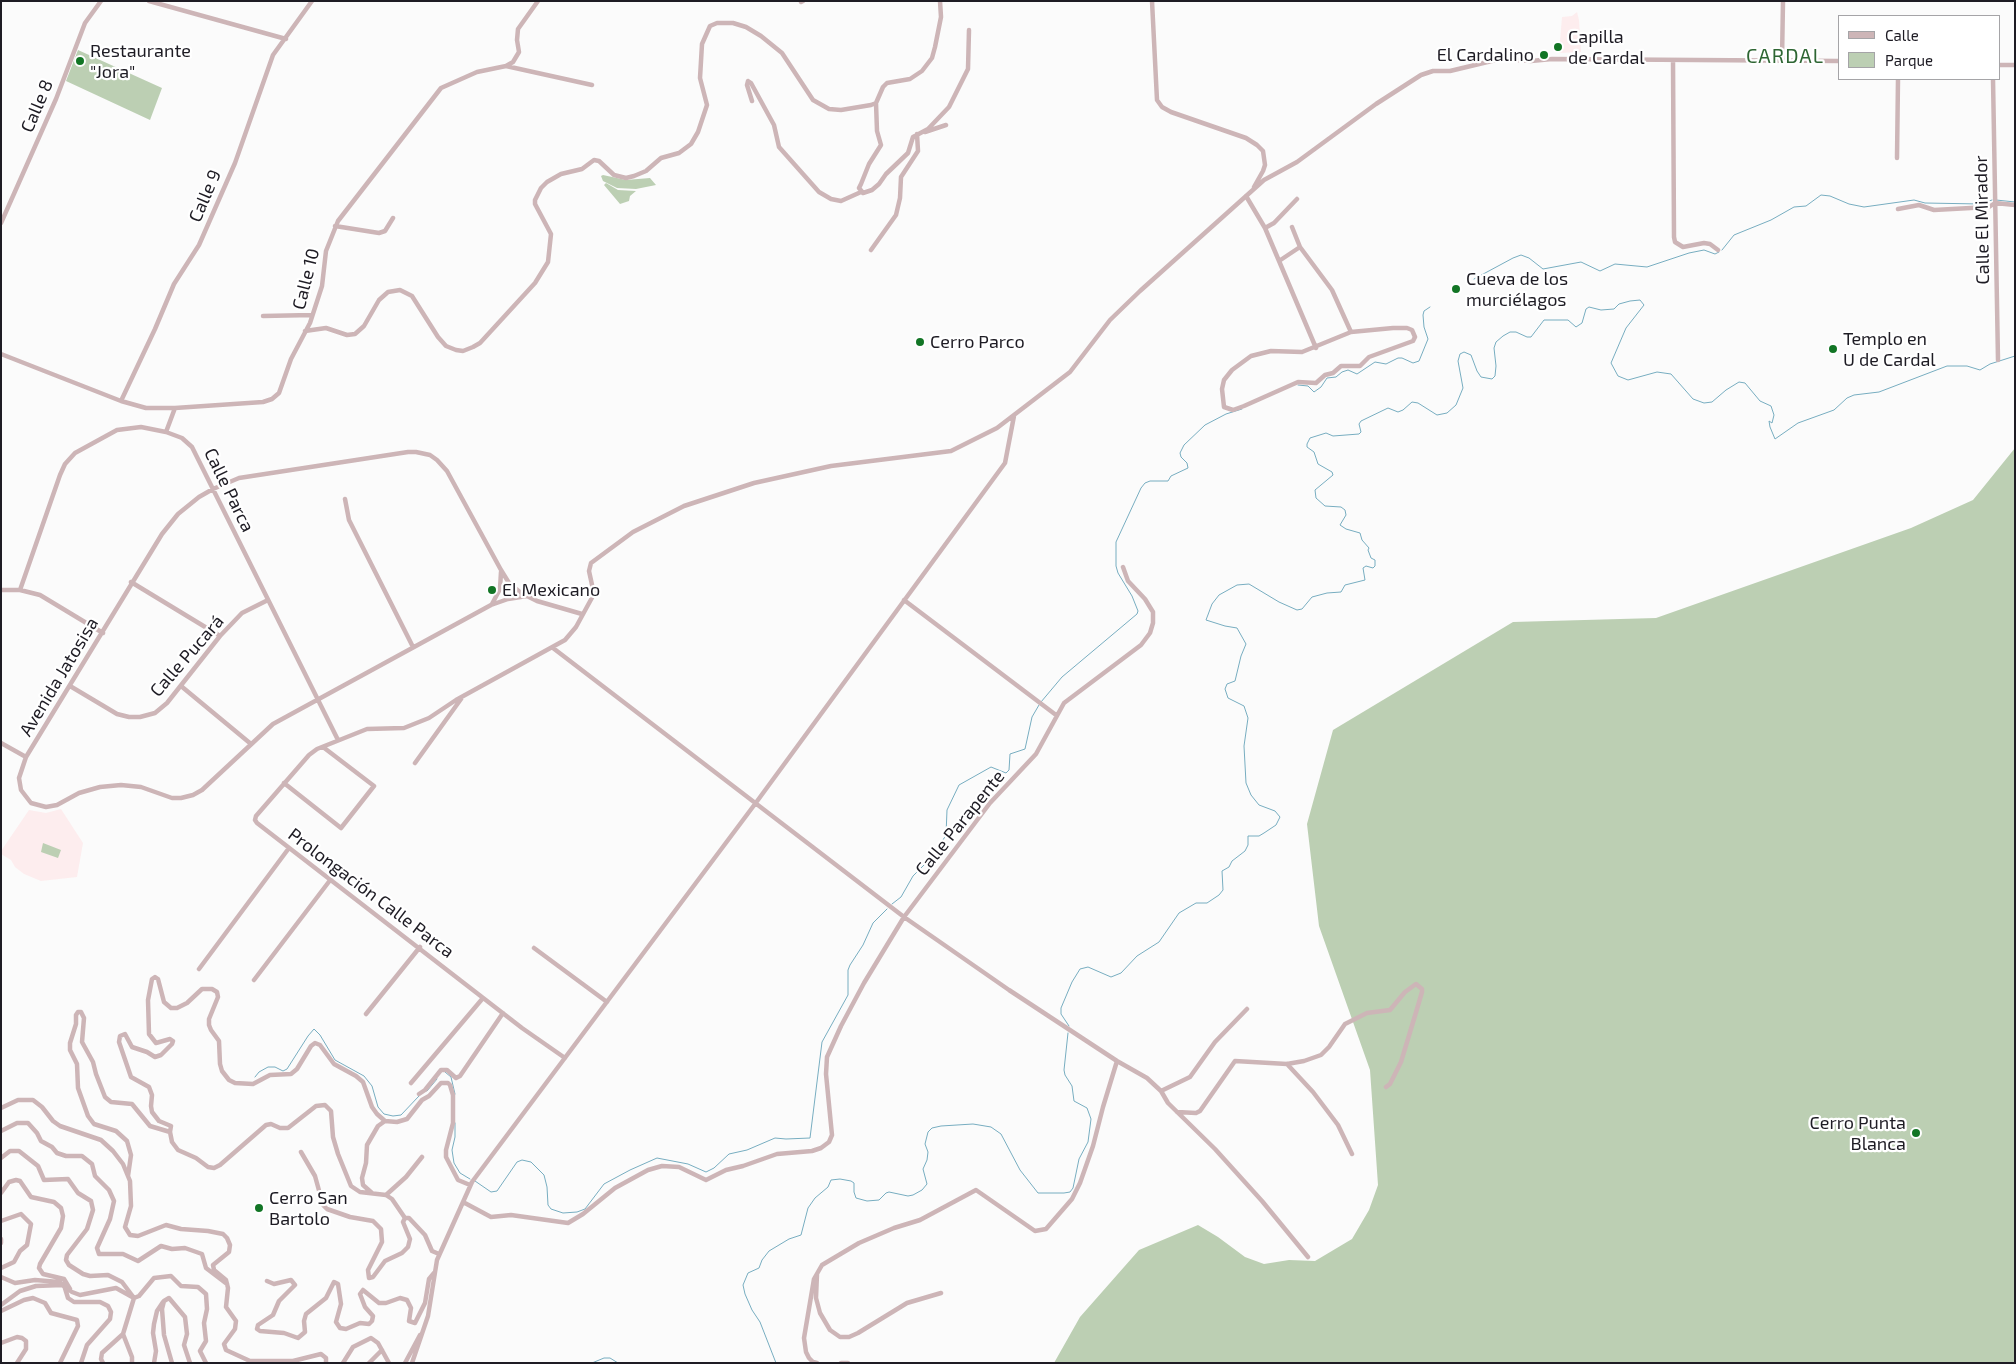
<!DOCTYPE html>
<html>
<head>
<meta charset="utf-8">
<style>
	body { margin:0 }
	#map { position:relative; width:2016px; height:1364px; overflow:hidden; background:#fbfbfb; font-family:"Exo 2",sans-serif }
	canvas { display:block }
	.frame { position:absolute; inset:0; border:2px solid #1e1c24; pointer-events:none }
	.legend { position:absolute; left:1838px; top:15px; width:162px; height:65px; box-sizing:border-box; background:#fff; border:1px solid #a5a4a7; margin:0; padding:6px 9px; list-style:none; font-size:15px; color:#1e1c24 }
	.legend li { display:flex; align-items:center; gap:10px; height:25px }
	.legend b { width:25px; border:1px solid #a5a4a7 }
</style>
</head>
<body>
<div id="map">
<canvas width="2016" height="1364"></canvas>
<div class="frame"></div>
<ul class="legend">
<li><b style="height:6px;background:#cdb5b7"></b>Calle</li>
<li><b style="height:14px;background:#bccfb3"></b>Parque</li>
</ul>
</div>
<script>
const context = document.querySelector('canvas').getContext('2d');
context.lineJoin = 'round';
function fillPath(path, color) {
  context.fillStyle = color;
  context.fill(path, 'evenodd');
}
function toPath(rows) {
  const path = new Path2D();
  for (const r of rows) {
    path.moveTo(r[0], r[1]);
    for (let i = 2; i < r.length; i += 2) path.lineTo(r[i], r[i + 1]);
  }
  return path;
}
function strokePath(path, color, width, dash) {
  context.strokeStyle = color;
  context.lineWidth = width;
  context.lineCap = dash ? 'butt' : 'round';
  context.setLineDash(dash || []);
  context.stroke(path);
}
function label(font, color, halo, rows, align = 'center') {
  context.font = font + ' "Exo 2",sans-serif';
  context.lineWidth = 4.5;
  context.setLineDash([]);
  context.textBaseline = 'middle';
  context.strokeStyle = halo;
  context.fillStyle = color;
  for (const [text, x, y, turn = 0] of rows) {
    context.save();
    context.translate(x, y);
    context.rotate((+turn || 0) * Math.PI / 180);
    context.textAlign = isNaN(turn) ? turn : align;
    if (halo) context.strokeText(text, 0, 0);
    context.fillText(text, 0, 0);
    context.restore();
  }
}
fillPath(toPath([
	[1577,12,1579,20,1581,52,1559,53,1562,17,1572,16],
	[61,809,83,843,77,877,41,881,24,874,15,867,11,860,1,854,1,851,29,810,46,813]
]), '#fdedee');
fillPath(toPath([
	[78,50,162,88,150,120,66,81],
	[603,175,626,180,650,178,656,185,636,189,617,188,603,181,601,176],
	[606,183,618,190,636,191,630,196,629,201,620,204,604,185],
	[2015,448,2015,1363,1054,1363,1080,1317,1139,1250,1198,1225,1218,1237,1245,1257,1264,1264,1289,1260,1315,1261,1352,1239,1369,1210,1378,1185,1370,1070,1319,926,1307,824,1333,730,1513,622,1656,618,1911,528,1973,500],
	[43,843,61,850,58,858,41,852]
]), '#bccfb3');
strokePath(toPath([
	[1996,200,2015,202],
	[1722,250,1734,235,1771,220,1794,207,1806,206,1821,195,1830,196,1849,204,1864,207,1914,200,1925,203,1980,204,1992,200],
	[1474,279,1513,258,1521,255,1529,258,1543,269,1581,262,1600,271,1615,264,1647,267,1689,253,1704,250,1715,254,1719,252],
	[1298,385,1308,386,1314,392,1321,387,1327,378,1336,377,1342,372,1348,370,1357,374,1375,362,1386,364,1398,358,1402,358,1413,363,1419,361,1428,339,1424,327,1423,315,1424,311,1430,307],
	[1041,702,1062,677,1137,614,1138,611,1132,596,1118,573,1116,566,1116,542,1141,488,1145,483,1150,481,1168,481,1171,476,1188,468,1187,463,1181,457,1180,453,1184,445,1205,425,1226,414,1242,409],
	[892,904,901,897,913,876,933,856,946,835,947,810,959,785,991,767,1006,773,1009,770,1010,754,1025,749,1032,717,1039,705],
	[1069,1026,1061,1014,1061,1008,1072,982,1080,969,1088,967,1111,977,1121,973,1137,956,1159,942,1179,913,1196,903,1207,903,1219,895,1223,890,1222,871,1229,867,1232,861,1245,851,1248,845,1248,836,1259,836,1264,833,1276,825,1280,817,1275,811,1259,805,1251,795,1246,783,1244,746,1248,718,1244,706,1228,698,1225,689,1227,684,1235,681,1241,656,1246,644,1237,628,1225,626,1206,620,1212,604,1219,595,1237,585,1249,584,1279,602,1297,610,1302,609,1312,597,1327,593,1341,592,1345,585,1365,580,1363,568,1366,566,1373,568,1375,566,1375,560,1371,558,1368,550,1369,548,1362,540,1360,533,1346,529,1340,525,1346,515,1345,510,1341,507,1325,506,1316,498,1315,490,1333,475,1332,472,1318,464,1314,452,1307,447,1307,444,1310,438,1326,433,1333,436,1359,434,1361,432,1359,424,1361,421,1388,408,1398,412,1403,410,1412,402,1418,403,1437,415,1447,413,1456,405,1463,388,1458,361,1460,354,1464,352,1471,355,1477,371,1481,377,1492,379,1495,376,1496,366,1494,348,1496,342,1503,336,1510,332,1516,332,1527,337,1531,337,1544,320,1568,320,1576,327,1582,323,1586,309,1589,307,1601,310,1614,309,1619,304,1630,301,1640,300,1644,305,1626,328,1611,363,1618,376,1628,380,1657,372,1671,374,1693,399,1704,403,1712,402,1726,390,1739,382,1745,383,1760,401,1771,406,1774,415,1772,423,1769,421,1770,427,1775,439,1798,423,1834,410,1847,398,1854,395,1879,392,1947,366,1967,366,1980,370,1990,364,2015,356],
	[445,1072,451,1077,455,1094],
	[255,1077,259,1072,268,1067,275,1067,283,1071,287,1069,308,1036,314,1029,320,1035,335,1060,364,1076,372,1086,378,1107,384,1114,393,1116,401,1115,419,1096],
	[427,1091,437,1079],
	[455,1123,455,1137,452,1150,454,1163,460,1173,470,1179],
	[475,1181,491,1192,497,1191,517,1162,522,1160,531,1162,544,1175,547,1187,548,1205,551,1209,563,1213,577,1212,585,1209,604,1184,630,1170,657,1158,688,1164,706,1172,714,1168,729,1154,747,1150,775,1138,786,1139,810,1138,822,1042,848,995,848,970,850,965,863,945,873,923,887,909],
	[592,1363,604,1358,610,1358,618,1363],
	[776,1363,760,1322,752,1310,745,1294,743,1285,748,1273,759,1268,762,1260,769,1251,789,1239,801,1235,808,1208,815,1198,828,1187,831,1180,840,1179,851,1181,854,1183,854,1192,856,1198,867,1201,879,1200,886,1193,889,1192,908,1196,913,1195,922,1190,927,1184,923,1169,927,1160,928,1152,925,1144,928,1132,932,1128,941,1126,973,1124,991,1127,1001,1134,1020,1170,1038,1193,1064,1193,1070,1192,1073,1188,1079,1159,1088,1142,1091,1119,1087,1108,1074,1101,1072,1086,1065,1075,1064,1070,1068,1033]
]), '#77adc0', 1);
strokePath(toPath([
	[149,1,286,39],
	[1152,1,1157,100,1162,107,1171,112,1246,138,1257,145,1263,151,1265,165,1263,171,1254,187],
	[801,2,803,1],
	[1673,60,1674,237,1675,242,1683,247,1704,243,1710,244,1718,250],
	[1782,60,1783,1],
	[2000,65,2015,65],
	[506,66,592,85],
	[1993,79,1998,360],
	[752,101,747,85,748,81,751,83,774,125,779,147,819,192,831,199,841,201,861,192],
	[876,103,877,131,881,145,869,164,861,184,859,188,863,193,872,190,879,184,886,174,908,153,913,137,928,129,949,107,968,69,969,30],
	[925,132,946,125],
	[1897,158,1898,79],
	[1246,196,1265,228],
	[1297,199,1274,223,1265,228,1316,348],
	[1898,209,1919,205,1934,210,1989,207,1995,203,2015,205],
	[1,223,56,99,85,23,101,1],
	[335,226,379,233,385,231,393,218],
	[1292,227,1300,247,1332,290,1351,332],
	[871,250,896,215,900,198,901,177,918,151,917,134],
	[1279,261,1300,247],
	[263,316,312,315],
	[1393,328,1407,328,1412,330,1415,337,1413,341,1369,357,1360,366,1341,366,1333,373,1325,375,1316,383,1298,382,1244,406,1233,410,1224,407,1222,389,1224,380,1232,370,1251,356,1271,351,1302,352,1351,332,1393,328],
	[305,331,326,328,347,335,355,334,364,326,379,300,388,292,400,290,412,296,438,337,446,346,456,350,463,351,473,347,480,343,535,283,548,262,551,234,535,204,535,200,541,188,547,182,561,174,582,169,594,160,599,161,614,175,626,178,634,176,646,171,661,158,679,153,691,144,698,132,707,105,700,78,702,44,710,26,717,23,733,23,746,27,761,36,782,53,813,100,829,109,841,110,871,105,876,103,883,87,887,83,910,79,922,71,932,58,935,47,941,17,940,1],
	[1,354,121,401,146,408,175,408,263,402,272,399,279,393,291,359,310,323,322,286,326,251,338,221,441,88,477,72,506,66,513,62,519,52,517,40,518,29,538,1],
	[121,401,155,329,174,284,199,245,235,163,273,55,312,1],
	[166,432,175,408],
	[345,499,349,520,413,647],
	[131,582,220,636],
	[1,590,20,590,40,595,103,633],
	[20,590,60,475,65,464,75,453,117,430,141,427,166,432,182,438,192,447,338,740],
	[527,596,508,599,491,605,273,724,202,790,193,795,181,798,172,798,141,787,121,785,100,787,79,793,57,805,46,807,31,803,21,790,19,778,26,757,162,534,178,514,199,497,213,489,239,478,408,452,416,452,430,455,437,460,447,471,501,570,509,583,521,593,537,601,582,614],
	[904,600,1056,715],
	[492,604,500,589,501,572],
	[553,648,904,917,1009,990,1117,1061,1147,1078,1161,1091,1168,1103,1215,1149,1262,1201,1308,1257],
	[70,686,117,714,129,717,140,717,155,713,167,703,220,636,242,613,268,600],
	[181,686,251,744],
	[1,743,26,757],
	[415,763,461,699],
	[284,783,341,828,374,786,323,747],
	[534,948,607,1002],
	[199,969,289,848],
	[254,980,331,879],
	[366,1014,420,947],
	[565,1058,522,1028,257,823,255,820,256,816,309,755,317,749,367,729,404,728,429,718,456,700,565,640,576,627,594,594,589,571,591,563,633,532,684,506,754,483,831,466,951,451,997,428,1070,372,1110,320,1140,291,1264,180,1297,162,1376,104,1421,75,1433,71,1450,71,1500,59,1531,61,1552,59,1840,61],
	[1287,1064,1313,1092,1338,1125,1352,1154],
	[411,1083,483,998],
	[1161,1091,1190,1077,1215,1042,1247,1009],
	[419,1094,425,1090,441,1070,447,1070,456,1078,460,1076,503,1013],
	[1,1108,18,1100,33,1100,42,1107,53,1121,60,1126,101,1140,113,1151,123,1164,130,1181,131,1206,125,1227,130,1235,138,1236,166,1225,181,1229,208,1231,223,1234,227,1238,230,1245,229,1252,213,1265,214,1270,226,1280,228,1288,226,1307,236,1321,235,1329,224,1344,226,1350,250,1361,293,1361,321,1354,326,1358,326,1363],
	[1177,1112,1196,1113,1200,1111,1235,1061,1287,1064,1304,1061,1321,1055,1329,1047,1345,1024,1367,1013,1390,1010,1405,992,1416,984,1422,989,1422,992,1417,1009,1401,1062,1390,1084,1386,1087],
	[1,1131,17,1123,28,1123,37,1133,41,1141,52,1147,57,1153,66,1156,82,1156,92,1164,95,1176,109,1190,114,1201,110,1219,97,1248,99,1254,123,1254,138,1261,161,1246,172,1249,185,1248,202,1254,206,1268,227,1284],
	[170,1132,172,1142,178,1150,196,1158,208,1167,214,1168,220,1165,266,1125,271,1124,280,1128,288,1128,316,1106,325,1105,331,1111,333,1137,338,1154,351,1186,360,1192,386,1195,392,1199,405,1218],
	[301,1152,315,1176,323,1205,327,1209,350,1217,373,1221,381,1229,382,1242,368,1270,369,1278,373,1277,385,1261,402,1253,408,1247,410,1239,403,1222,405,1218,409,1218,425,1235,432,1251,439,1254],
	[1,1158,10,1151,19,1151,38,1166,44,1180,68,1179,78,1193,91,1201,93,1210,87,1229,67,1255,66,1260,69,1265,83,1274,90,1276,108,1275,122,1282,134,1298,123,1334],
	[128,1176,131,1155,127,1141,116,1131,94,1124,88,1116,78,1088,77,1064,70,1050,70,1043,76,1024,76,1015,78,1012,81,1012,84,1018,82,1042,93,1062,96,1074,105,1097,111,1102,132,1104,150,1126,170,1132,171,1126,159,1121,152,1112,151,1106,152,1095,149,1087,131,1077,119,1042,120,1036,125,1034,132,1047,147,1052,155,1057,161,1055,172,1044,173,1041,170,1039,156,1043,149,1034,148,1000,152,979,155,977,158,979,164,1002,171,1008,177,1008,187,1003,202,989,212,989,217,992,218,997,209,1019,209,1025,211,1030,219,1041,220,1064,222,1071,229,1080,235,1083,253,1084,270,1075,291,1074,297,1069,311,1046,315,1043,320,1045,334,1064,356,1076,363,1082,372,1107,377,1114,385,1121,397,1122,407,1119,422,1100,429,1096,441,1083,448,1083,450,1085,453,1095,453,1123,446,1150,446,1157,458,1180,470,1185],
	[1,1193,9,1182,16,1180,20,1181,31,1197,54,1202,61,1208,63,1216,61,1228,40,1264,39,1268,43,1274,64,1279,70,1289],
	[372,1193,363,1185,362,1178,366,1163,367,1145,378,1126,385,1121],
	[386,1195,406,1177,422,1157],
	[463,1202,491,1217,511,1215,568,1223,583,1214,615,1188,648,1170,662,1166,679,1167,706,1180,726,1170,743,1166,777,1154,812,1151,821,1148,829,1142,832,1135,826,1074,827,1057,841,1026,864,983,904,917,990,803,1036,754,1064,703,1141,645,1150,633,1153,623,1153,612,1145,599,1128,581,1123,567],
	[1,1221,21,1214,31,1224,27,1245,20,1251,14,1262,1,1268],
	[1,1239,1,1243],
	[817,1274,816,1298,820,1313,830,1330,840,1337,849,1337,858,1333,907,1303,941,1293],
	[1,1277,15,1283,35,1280,59,1282,64,1285,68,1298,74,1302,100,1302,108,1306,111,1312,110,1319,87,1345,81,1363],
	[267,1281,274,1284,291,1280,295,1285,279,1301,273,1315,258,1325,257,1329,260,1331,284,1333,298,1338,305,1332,304,1321,306,1314,326,1298,334,1282,338,1284,341,1304,336,1322,340,1328,346,1329,360,1323,369,1324,372,1321,373,1316,365,1307,360,1294,363,1290,379,1303,386,1303,400,1298,407,1300,411,1308,409,1321,415,1323,425,1303,429,1279,434,1273],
	[1,1305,20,1291,36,1286,62,1285,72,1292,80,1295,116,1288,134,1298,139,1296,154,1278,171,1276,181,1286,198,1287,206,1294,207,1309,204,1323,206,1341,200,1351,206,1363],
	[1,1311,24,1300,33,1298,45,1303,51,1313,77,1320,78,1326,60,1363],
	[1,1343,17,1337,22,1338,26,1341,26,1349,17,1363],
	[103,1363,101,1359,102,1353,123,1334,132,1357,132,1363],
	[154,1363,156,1351,153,1333,154,1324,157,1311,163,1302],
	[172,1363,164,1335,162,1309,164,1301,169,1298,185,1317,187,1334,184,1345,190,1363],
	[343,1363,353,1347,371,1338,378,1343,389,1363],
	[369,1363,382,1350],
	[405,1363,420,1335],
	[412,1363,428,1316,437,1260,472,1182,755,804,1005,463,1014,416],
	[817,1363,813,1362,809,1358,806,1352,804,1338,814,1279,822,1265,859,1243,894,1228,920,1220,976,1190,1035,1231,1046,1229,1072,1199,1080,1183,1093,1146,1103,1107,1117,1061],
	[841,1363,848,1363]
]), '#cdb5b7', 4.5);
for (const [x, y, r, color] of [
	[1558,47,5,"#127525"],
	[1544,55,5,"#127525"],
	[80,61,5,"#127525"],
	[1456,289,5,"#127525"],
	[920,342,5,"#127525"],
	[1833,349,5,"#127525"],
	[492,590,5,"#127525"],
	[1916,1133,5,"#127525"],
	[259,1208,5,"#127525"]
]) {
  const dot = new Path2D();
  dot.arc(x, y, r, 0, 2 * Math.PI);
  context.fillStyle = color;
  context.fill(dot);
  strokePath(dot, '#fff', 2);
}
label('18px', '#1e1c24', '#fff', [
	["Capilla",1568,37],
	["de Cardal",1568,58],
	["Restaurante",90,51],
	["\"Jora\"",90,72],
	["El Cardalino",1534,55,"right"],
	["Cueva de los",1466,279],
	["murciélagos",1466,300],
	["Templo en",1843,339],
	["U de Cardal",1843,360],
	["Cerro Parco",930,342],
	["El Mexicano",502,590],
	["Cerro Punta",1906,1123,"right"],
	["Blanca",1906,1144,"right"],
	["Cerro San",269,1198],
	["Bartolo",269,1219]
], 'left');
label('18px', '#1e1c24', '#fff', [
	["Calle 8",37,106,-67],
	["Calle 9",205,196,-67],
	["Calle El Mirador",1982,220,-91],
	["Calle 10",306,279,-76],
	["Calle Parca",229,490,64],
	["Calle Pucará",187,656,-49],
	["Avenida Jatosisa",59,677,-59],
	["Calle Parapente",960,823,-51],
	["Prolongación Calle Parca",371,893,37]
]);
context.letterSpacing = '1px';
label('20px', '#2e6633', '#fff', [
	["CARDAL",1785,56]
]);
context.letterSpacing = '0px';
</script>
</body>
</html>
